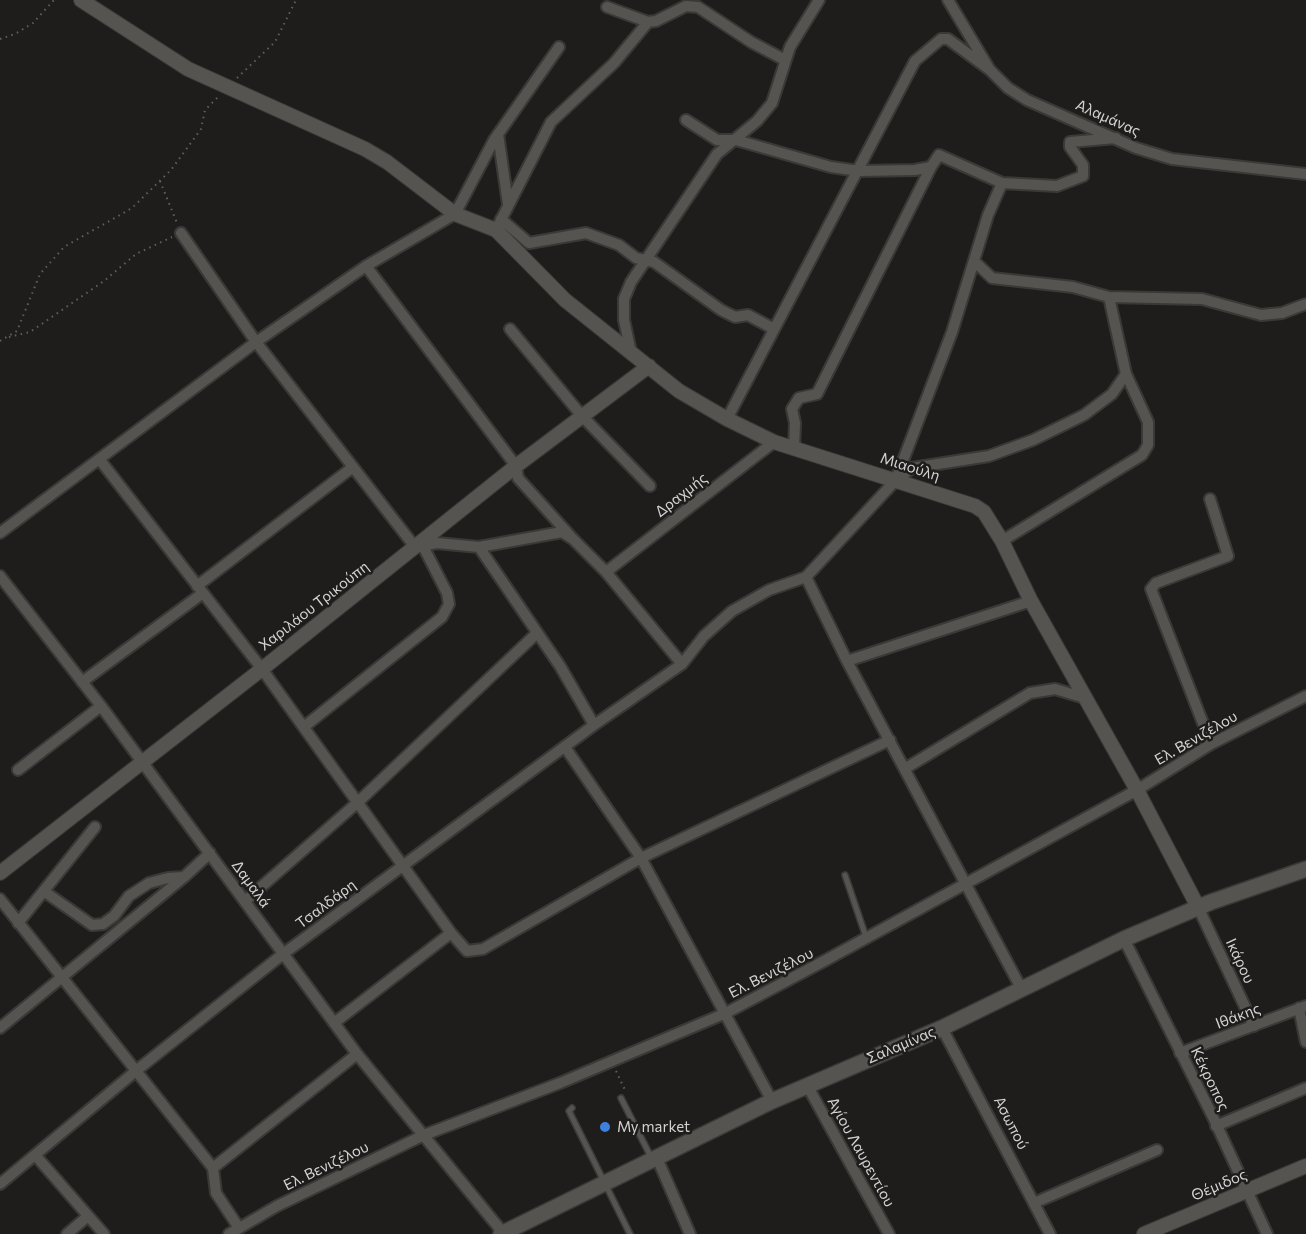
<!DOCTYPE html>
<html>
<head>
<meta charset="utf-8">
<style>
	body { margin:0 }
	canvas { display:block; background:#1f1d1b }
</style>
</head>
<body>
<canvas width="1306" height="1234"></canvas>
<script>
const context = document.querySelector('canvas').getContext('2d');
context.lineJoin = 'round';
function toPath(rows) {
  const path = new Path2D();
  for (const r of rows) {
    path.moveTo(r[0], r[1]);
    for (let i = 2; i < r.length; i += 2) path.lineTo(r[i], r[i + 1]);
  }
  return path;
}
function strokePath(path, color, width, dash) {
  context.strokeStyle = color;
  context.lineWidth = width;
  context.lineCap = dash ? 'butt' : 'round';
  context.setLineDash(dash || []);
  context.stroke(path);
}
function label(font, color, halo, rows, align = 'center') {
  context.font = font + ' Commissioner,sans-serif';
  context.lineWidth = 5;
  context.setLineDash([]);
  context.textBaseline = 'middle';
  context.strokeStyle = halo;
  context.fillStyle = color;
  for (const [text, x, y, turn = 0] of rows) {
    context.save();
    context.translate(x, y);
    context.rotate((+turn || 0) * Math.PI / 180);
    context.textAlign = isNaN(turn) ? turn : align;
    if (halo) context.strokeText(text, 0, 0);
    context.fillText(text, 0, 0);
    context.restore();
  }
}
const service = toPath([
	[845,875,866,937],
	[621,1098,652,1159],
	[572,1108,569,1111,630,1234]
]);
const minor = toPath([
	[948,0,990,70,1008,88,1027,100,1136,148,1172,159,1306,174],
	[607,7,648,22,656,21,686,6,698,7,751,42,785,60],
	[686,120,717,140,736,140,831,167,859,171,915,170,931,167,939,155,1002,183,1057,186,1083,176,1083,165,1070,147,1070,142,1116,138],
	[498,134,508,204],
	[501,219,529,243,586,233,619,245,636,258,654,262,721,310,735,317,748,315,774,329],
	[499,224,551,122,614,63,648,22],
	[181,233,256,342,415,547,437,543,479,547,560,666,594,725],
	[974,261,992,278,1073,287,1109,297,1202,299,1261,315,1282,313,1306,304],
	[366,266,516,466,518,478,573,539],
	[510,329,582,416,650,486],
	[631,352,624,320,624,299,631,282,717,154,757,121,772,103,790,47,819,0],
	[727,419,915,61,941,39,948,39,990,70],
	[794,449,795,423,792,409,799,398,817,394,931,167],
	[100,460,262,669,451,933,467,951,483,949,641,858,890,740],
	[896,479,952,332,988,215,1002,183],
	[1210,499,1228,556,1156,583,1151,589,1211,744],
	[0,533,256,342,366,266,455,214,494,140,559,47],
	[1002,541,1142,455,1148,445,1148,422,1126,374],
	[479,547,562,532,573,539,606,572,682,664],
	[606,572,774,442],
	[0,576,101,706,357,1054,504,1234],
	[197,586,353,467],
	[847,661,1031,601],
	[82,682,203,593],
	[305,726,442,617,449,604,447,593,423,546],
	[565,747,641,858,772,1101],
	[906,768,1030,693,1055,689,1085,698],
	[18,770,101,706],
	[45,892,92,925,103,924,114,916,129,896,149,883,168,878,184,877],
	[0,899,213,1168,216,1193,239,1228],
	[245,901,357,803,536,634],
	[1198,907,1254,1026],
	[18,923,95,827],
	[1124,939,1213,1117,1267,1234],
	[1021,988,847,661,806,577,896,480,912,468,989,456,1033,440,1084,415,1112,394,1126,374,1109,297],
	[1299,1008,1306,1042],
	[334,1023,451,933],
	[0,1028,184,877,210,853],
	[942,1028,1050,1234],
	[1180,1053,1306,1006],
	[807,1085,889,1234],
	[1216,1126,1306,1088],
	[36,1156,104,1234],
	[657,1158,690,1234],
	[213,1168,357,1054],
	[0,1184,137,1070,283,954,594,725,682,664,704,636,732,611,769,590,806,577],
	[1034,1203,1157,1150],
	[67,1234,88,1216],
	[229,1234,277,1206,424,1135,560,1083,726,1013,826,960,1137,790,1211,744,1306,696]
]);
const tertiary = toPath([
	[81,0,188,69,365,149,387,162,455,214,496,230,565,300,679,391,727,419,774,442,975,506,984,512,1002,541,1031,601,1137,790,1198,907],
	[0,873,262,669,516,466,649,366],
	[1144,1234,1306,1166]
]);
const secondary = toPath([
	[501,1234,772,1101,942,1028,1124,939,1211,902,1306,869]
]);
strokePath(service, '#3a3937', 8);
strokePath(minor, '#3a3937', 14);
strokePath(tertiary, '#3a3937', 16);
strokePath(secondary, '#3a3937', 18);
strokePath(toPath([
	[0,39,15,34,33,23,54,0],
	[237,78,275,42,296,0],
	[160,181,177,223],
	[9,337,30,332,104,281,136,254,172,237],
	[0,341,17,331,40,274,64,247,132,208,171,170,201,129,205,110,218,97],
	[616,1071,625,1090]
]), '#615f5e', 2, [1.5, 4.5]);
strokePath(service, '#555451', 5);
strokePath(minor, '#555451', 10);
strokePath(tertiary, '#555451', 14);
strokePath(secondary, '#555451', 15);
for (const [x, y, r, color] of [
	[605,1127,6,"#3f7fe0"]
]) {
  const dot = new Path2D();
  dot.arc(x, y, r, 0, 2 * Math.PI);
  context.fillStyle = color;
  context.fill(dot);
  strokePath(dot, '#1f1d1b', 2);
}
label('15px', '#d4d3d2', '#1f1d1b', [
	["Αλαμάνας",1108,118,24],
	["Μιαούλη",910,467,18],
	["Δραχμής",681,495,-38],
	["Χαριλάου Τρικούπη",314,606,-38],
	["Ελ. Βενιζέλου",1196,738,-30],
	["Δαμαλά",251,884,54],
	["Τσαλδάρη",326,904,-37],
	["Ικάρου",1240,961,65],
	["Ελ. Βενιζέλου",771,973,-27],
	["Ιθάκης",1238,1016,-21],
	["Σαλαμίνας",901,1045,-23],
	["Κέκροπος",1210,1079,64],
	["Ασωπού",1011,1123,63],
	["Αγίου Λαυρεντίου",861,1152,61],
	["Ελ. Βενιζέλου",326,1166,-26],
	["Θέμιδος",1219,1185,-23]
]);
label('15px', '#d4d3d2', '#1f1d1b', [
	["My market",617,1127]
], 'left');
</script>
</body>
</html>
